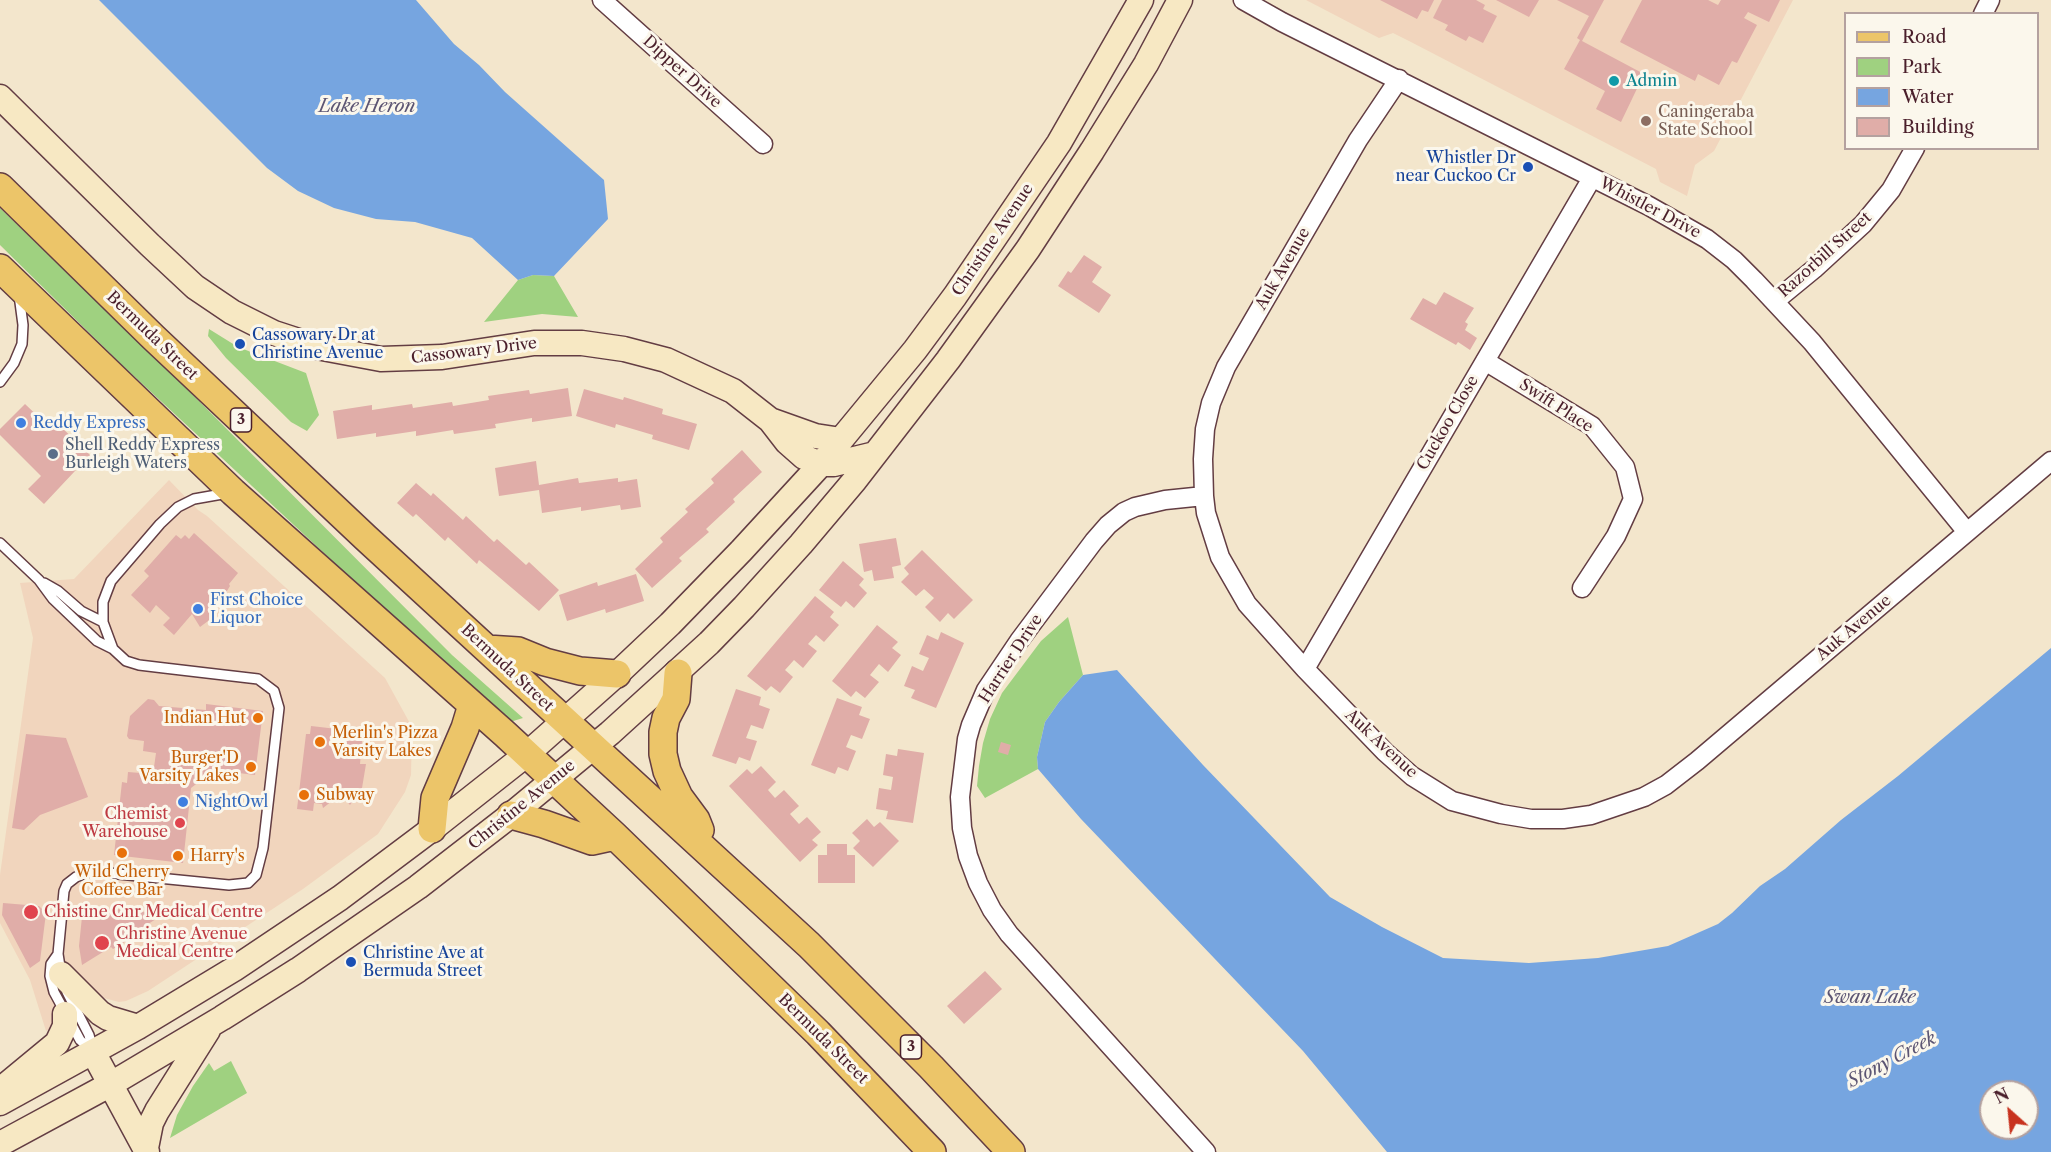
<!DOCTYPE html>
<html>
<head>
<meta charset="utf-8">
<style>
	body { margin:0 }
	#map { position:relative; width:2051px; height:1152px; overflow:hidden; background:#f3e6cc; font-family:"Libre Caslon Text",serif }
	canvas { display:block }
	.legend { position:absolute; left:1844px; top:12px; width:195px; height:138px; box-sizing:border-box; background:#fbf7ec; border:2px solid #b4a19f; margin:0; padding:8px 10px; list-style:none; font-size:18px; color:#4a1f2b }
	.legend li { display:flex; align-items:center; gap:12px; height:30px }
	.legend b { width:30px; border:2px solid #b4a19f }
	.north { position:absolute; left:1979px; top:1080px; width:60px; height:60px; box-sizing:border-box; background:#fbf7ec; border:2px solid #b4a19f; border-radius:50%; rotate:333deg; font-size:16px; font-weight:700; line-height:24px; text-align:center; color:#4a1f2b }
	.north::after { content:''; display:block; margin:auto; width:21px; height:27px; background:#c8321e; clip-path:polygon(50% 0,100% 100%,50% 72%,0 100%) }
</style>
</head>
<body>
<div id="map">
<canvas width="2051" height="1152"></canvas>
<ul class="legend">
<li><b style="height:8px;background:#ecc569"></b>Road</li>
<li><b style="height:16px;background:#9fd180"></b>Park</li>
<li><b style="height:16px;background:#76a5e0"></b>Water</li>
<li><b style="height:16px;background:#e0ada8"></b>Building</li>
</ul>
<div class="north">N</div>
</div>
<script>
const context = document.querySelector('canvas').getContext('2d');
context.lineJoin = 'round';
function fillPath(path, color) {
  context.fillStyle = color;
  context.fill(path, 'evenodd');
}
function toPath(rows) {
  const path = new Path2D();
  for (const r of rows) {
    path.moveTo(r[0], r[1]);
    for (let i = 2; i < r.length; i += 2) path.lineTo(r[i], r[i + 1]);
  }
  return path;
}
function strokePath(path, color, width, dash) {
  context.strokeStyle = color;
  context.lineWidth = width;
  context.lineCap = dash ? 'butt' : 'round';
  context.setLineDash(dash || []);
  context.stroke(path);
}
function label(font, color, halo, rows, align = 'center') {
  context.font = font + ' "Libre Caslon Text",serif';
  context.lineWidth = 6;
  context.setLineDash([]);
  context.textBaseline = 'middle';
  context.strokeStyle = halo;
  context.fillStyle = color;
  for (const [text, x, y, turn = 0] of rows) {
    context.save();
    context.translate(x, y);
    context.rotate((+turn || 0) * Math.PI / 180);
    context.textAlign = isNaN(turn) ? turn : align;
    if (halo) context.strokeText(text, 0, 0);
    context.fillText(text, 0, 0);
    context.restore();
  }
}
fillPath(toPath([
	[1306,0,1793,0,1714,151,1695,165,1687,196,1660,182,1656,169,1409,41,1393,33,1379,38],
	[169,480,198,510,207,516,385,678,412,727,411,775,405,792,378,834,303,889,148,991,126,1001,119,1002,104,998,46,1031,30,980,0,923,0,875,33,638,20,583,74,579]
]), '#f1d5bd');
fillPath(toPath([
	[0,208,179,381,452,655,523,718,510,722,460,681,445,663,354,581,121,364,0,245],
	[533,275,554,276,578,317,542,314,484,322,518,280],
	[209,329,238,347,306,373,319,415,307,431,291,422,226,358,208,336],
	[1068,617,1083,675,1059,702,1045,722,1037,757,1038,769,985,798,977,786,979,766,983,743,990,719,1002,693,1041,641],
	[231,1061,247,1093,170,1138,177,1115,193,1086,209,1063,214,1071]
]), '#9fd180');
fillPath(toPath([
	[99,0,416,0,454,44,479,65,505,92,604,180,608,219,554,276,533,275,518,280,472,238,415,222,376,219,334,208,298,191,267,168],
	[2051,648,2051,1152,1387,1152,1303,1051,1081,819,1038,769,1037,757,1045,722,1059,702,1083,675,1117,670,1203,765,1330,897,1382,927,1443,958,1529,963,1598,958,1668,946,1718,924,1732,913,1760,886,1785,869,1841,820,1898,776],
	[1991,1092,2027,1092,2027,1128,1991,1128]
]), '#76a5e0');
fillPath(toPath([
	[1380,0,1434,0,1428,12,1422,10,1417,19],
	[1442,0,1476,0,1485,5,1483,9,1497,16,1483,43,1469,36,1466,41,1445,30,1448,25,1433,18],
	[1496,0,1539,0,1529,17],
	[1557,0,1604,0,1582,41,1644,74,1621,122,1596,109,1605,91,1564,69,1580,40,1577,38,1589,16],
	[1642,0,1708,0,1718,5,1721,0,1780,0,1769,22,1748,12,1744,18,1757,25,1737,63,1732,61,1719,85,1698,74,1695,81,1620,42],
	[1084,255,1102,267,1092,282,1111,295,1099,313,1058,286,1068,271,1071,273],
	[1444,292,1474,308,1465,322,1468,324,1465,330,1477,338,1470,350,1458,342,1456,345,1410,319,1423,298,1436,305],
	[568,388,572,416,532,422,532,418,495,424,496,428,454,434,453,430,416,436,416,431,376,437,376,433,337,439,333,411,372,405,372,410,412,404,413,408,452,402,453,406,489,400,488,396,529,390,530,394],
	[584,389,623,400,624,397,663,409,662,414,697,424,689,450,652,439,653,435,616,424,615,428,576,416],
	[25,404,47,425,53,419,90,455,44,504,28,489,41,476,0,435,0,429],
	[742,450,762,472,733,499,735,502,706,529,709,532,679,558,682,561,652,588,635,569,663,542,660,538,688,512,685,509,714,483,711,479],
	[536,461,539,485,578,478,579,483,618,478,618,482,637,479,641,507,621,510,620,505,581,511,581,507,542,513,539,490,499,496,495,468],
	[416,483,431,496,433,493,463,520,466,516,494,542,497,539,526,565,529,562,559,590,539,611,479,560,477,564,448,537,445,541,416,514,413,517,397,503],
	[194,533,238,573,229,584,230,586,219,604,212,612,214,615,208,621,200,627,192,614,174,635,163,625,170,618,156,605,150,613,131,595,149,576,144,571,176,535,181,539,185,535,189,539],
	[896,538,901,565,892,567,894,578,874,581,872,570,864,572,859,544],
	[922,550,973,600,954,619,948,613,940,622,925,607,934,598,924,589,916,596,901,582,909,574,904,568],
	[843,561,864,579,859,585,867,593,854,608,846,601,841,607,819,590],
	[636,574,644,601,606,613,605,609,567,621,559,595,597,582,598,586],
	[815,596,834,612,830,617,839,625,824,642,816,635,808,644,817,651,803,668,794,660,785,670,793,677,780,693,771,686,766,691,747,676],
	[877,625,898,642,892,648,901,655,888,672,879,664,870,675,879,682,865,698,856,691,851,697,832,681],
	[941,632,964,643,936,708,911,698,915,690,904,686,912,666,923,671,929,658,919,654,927,635,938,640],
	[736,689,761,697,759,705,770,709,763,729,751,725,746,738,757,741,750,761,739,757,736,764,712,756],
	[837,698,862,707,859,715,870,719,862,739,851,735,846,747,856,751,848,771,838,767,835,774,811,765],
	[148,699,154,700,159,706,206,710,206,704,263,711,255,775,214,770,191,788,183,863,114,855,122,782,127,783,128,772,153,774,156,753,143,751,144,741,129,739,127,736,130,716],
	[311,726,337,729,335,737,362,741,360,764,366,764,362,788,350,805,341,794,323,808,322,804,314,803,313,811,297,809,306,734,310,734],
	[26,734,66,738,88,797,40,815,24,830,12,828],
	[1001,742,1011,745,1008,755,998,752],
	[898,749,924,753,913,823,886,819,888,811,876,809,879,788,891,790,893,777,883,775,886,754,897,756],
	[761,766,776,782,768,790,775,798,784,790,799,806,790,814,799,824,807,817,821,832,812,840,818,845,800,862,729,786,747,769,752,774],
	[867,819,874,827,880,822,899,841,873,867,853,848,860,841,852,833],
	[827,844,847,844,847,855,855,855,855,883,818,883,818,855,827,855],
	[3,903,39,906,46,913,40,961,30,968,2,915],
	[87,906,164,914,129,936,131,938,113,949,111,947,82,965,79,946,83,907],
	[985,971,1002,989,964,1024,947,1006]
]), '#e0ada8');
const lane = toPath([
	[0,382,14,363,22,344,23,325,19,295],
	[0,543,39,580,53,599,97,641,113,649,126,661,139,665,164,668,258,679,274,691,279,708,263,848,256,875,248,883,229,885,98,872,89,872,76,877,67,884,64,891,58,954,61,973],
	[44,583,58,591,81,611,103,622],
	[113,649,103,622,103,602,111,581,160,524,178,507,194,499,228,493],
	[58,954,51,964,50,976,54,992,80,1040,92,1051],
	[67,992,89,1035,93,1050]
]);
const street = toPath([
	[602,0,763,144],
	[1243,0,1282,22,1649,206,1707,239,1734,260,1754,280,1812,342,1967,532],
	[1983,14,1990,0],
	[1399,79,1358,140,1226,367,1211,403,1205,429,1203,459,1204,496,1206,513,1220,557,1247,604,1305,669,1385,752,1412,776,1452,801,1501,814,1531,819,1563,819,1591,815,1644,797,1666,785,1697,761,2051,461],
	[1775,301,1814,269,1863,224,1891,190,1915,148],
	[1485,361,1592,426,1625,467,1633,499,1616,536,1582,588],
	[1204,496,1165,500,1135,507,1124,512,1108,525,1094,541,1019,641,986,690,971,725,967,739,960,797,962,828,968,856,978,883,992,910,1009,934,1206,1152],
	[1305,669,1592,178]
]);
const secondary = toPath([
	[0,97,150,245,195,287,232,312,274,333,317,347,381,359,442,357,534,343,582,343,624,349,666,360,733,391,770,420,787,442,804,457,821,464,834,464,875,454],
	[770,420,815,436,841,440],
	[61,974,100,1013,108,1018,138,1027],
	[93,1052,147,1152],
	[0,1090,57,1043,65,1026,65,1014],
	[0,1103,138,1027,234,969,340,898,432,829,527,754,617,674,670,624,741,551,821,464,915,350,955,296,1059,143,1141,0],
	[0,1144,111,1084,222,1018,298,970,418,887,511,815,610,733,709,643,744,607,801,544,855,480,948,360,1028,249,1092,151,1146,64,1180,0],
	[146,1148,151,1123,157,1111,208,1030]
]);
const primary = toPath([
	[0,187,153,337,366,538,809,945,931,1067,1011,1152],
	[0,268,233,492,505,734,615,836,818,1033,932,1152],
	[487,649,518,651,545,662,580,671,617,674],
	[678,673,676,699,666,718,663,732,663,754,667,771,679,797,696,820,700,830],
	[511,815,544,824,592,841,615,836],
	[432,829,435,798,465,728,472,705]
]);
strokePath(lane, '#633d43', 12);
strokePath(street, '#633d43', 21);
strokePath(secondary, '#633d43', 27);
strokePath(primary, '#633d43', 30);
strokePath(lane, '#fff', 9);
strokePath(street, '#fff', 18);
strokePath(secondary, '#f7e8c3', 24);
strokePath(primary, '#ecc569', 27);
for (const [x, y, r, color] of [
	[1614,81,6,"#0f9aa8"],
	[1646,121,6,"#8d6e63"],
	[1528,167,6,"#1a4fb4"],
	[240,344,6,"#1a4fb4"],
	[21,423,6,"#3f7fe0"],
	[53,454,6,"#5c6f8a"],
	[198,609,6,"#3f7fe0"],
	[258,718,6,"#e8710a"],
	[320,742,6,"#e8710a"],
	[251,767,6,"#e8710a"],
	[304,795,6,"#e8710a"],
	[183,802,6,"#3f7fe0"],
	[180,823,6,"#e0444e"],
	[122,853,6,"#e8710a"],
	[178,856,6,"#e8710a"],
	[31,912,8,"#e0444e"],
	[102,943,8,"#e0444e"],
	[351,962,6,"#1a4fb4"]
]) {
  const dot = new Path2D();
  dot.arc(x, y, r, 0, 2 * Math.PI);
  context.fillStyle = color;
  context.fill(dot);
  strokePath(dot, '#fbf7ec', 2);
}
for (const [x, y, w] of [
	[241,420,21],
	[911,1047,21]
]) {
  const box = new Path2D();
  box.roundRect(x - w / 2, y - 12, w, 24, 4.5);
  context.fillStyle = '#fbf7ec';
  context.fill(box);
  strokePath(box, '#4a1f2b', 1.5);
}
label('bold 15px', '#4a1f2b', null, [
	["3",241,420],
	["3",911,1047]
]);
label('16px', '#4a1f2b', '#fbf7ec', [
	["Dipper Drive",682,72,42],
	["Whistler Drive",1650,208,28],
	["Christine Avenue",993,240,-56],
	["Razorbill Street",1825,255,-42],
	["Auk Avenue",1283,269,-60],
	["Bermuda Street",152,336,44],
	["Cassowary Drive",474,351,-7],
	["Swift Place",1556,406,33],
	["Cuckoo Close",1448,423,-60],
	["Auk Avenue",1854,628,-40],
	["Harrier Drive",1011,659,-57],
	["Bermuda Street",507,668,43],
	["Auk Avenue",1381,744,43],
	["Christine Avenue",522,805,-39],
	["Bermuda Street",823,1039,45]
]);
label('16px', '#0d838f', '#fbf7ec', [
	["Admin",1626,81]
], 'left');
label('16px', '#785e54', '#fbf7ec', [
	["Caningeraba",1658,112],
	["State School",1658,130]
], 'left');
label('16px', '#164399', '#fbf7ec', [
	["Whistler Dr",1516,158,"right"],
	["near Cuckoo Cr",1516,176,"right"],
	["Cassowary Dr at",252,335],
	["Christine Avenue",252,353],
	["Christine Ave at",363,953],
	["Bermuda Street",363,971]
], 'left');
label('16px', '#366cbe', '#fbf7ec', [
	["Reddy Express",33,423],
	["First Choice",210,600],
	["Liquor",210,618],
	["NightOwl",195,802]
], 'left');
label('16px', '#4e5e75', '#fbf7ec', [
	["Shell Reddy Express",65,445],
	["Burleigh Waters",65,463]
], 'left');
label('16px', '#c56008', '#fbf7ec', [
	["Indian Hut",246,718,"right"],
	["Merlin's Pizza",332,733],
	["Varsity Lakes",332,751],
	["Burger'D",239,758,"right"],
	["Varsity Lakes",239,776,"right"],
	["Subway",316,795],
	["Harry's",190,856],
	["Wild Cherry",122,872,"center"],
	["Coffee Bar",122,890,"center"]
], 'left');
label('16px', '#be3a42', '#fbf7ec', [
	["Chemist",168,814,"right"],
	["Warehouse",168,832,"right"],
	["Chistine Cnr Medical Centre",44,912],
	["Christine Avenue",116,934],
	["Medical Centre",116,952]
], 'left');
label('italic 18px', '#5c5573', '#fbf7ec', [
	["Lake Heron",367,107],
	["Swan Lake",1870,998],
	["Stony Creek",1892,1060,-28]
]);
</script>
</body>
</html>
